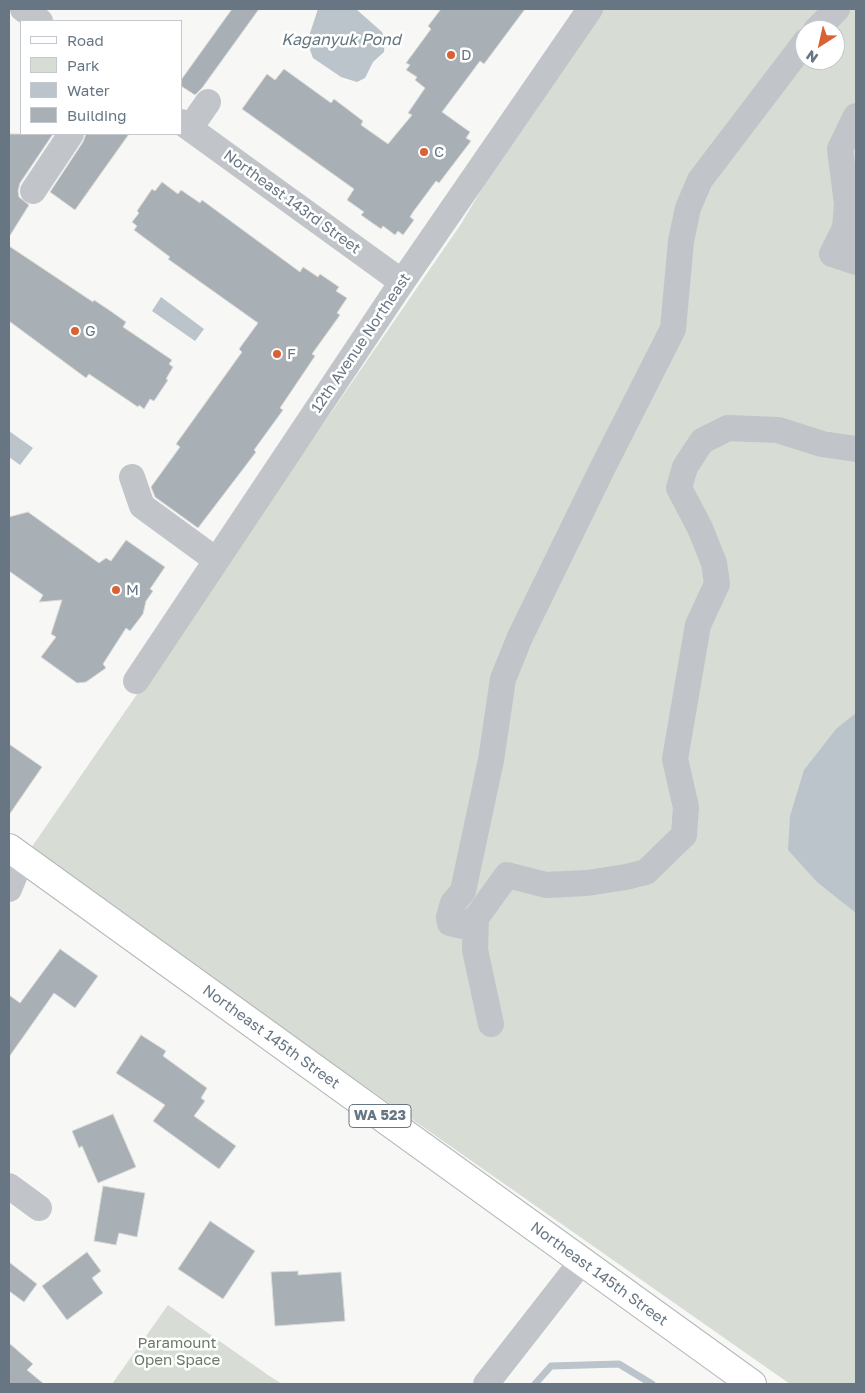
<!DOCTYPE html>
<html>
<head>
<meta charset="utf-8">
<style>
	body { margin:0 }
	#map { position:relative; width:865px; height:1393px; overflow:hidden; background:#f7f7f5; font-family:"Golos Text",sans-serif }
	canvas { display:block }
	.frame { position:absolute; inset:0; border:10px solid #687684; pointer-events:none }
	.legend { position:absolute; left:20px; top:20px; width:162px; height:115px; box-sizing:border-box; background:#fff; border:1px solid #c3c8ce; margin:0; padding:6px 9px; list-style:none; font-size:15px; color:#687684 }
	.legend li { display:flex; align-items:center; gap:10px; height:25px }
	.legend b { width:25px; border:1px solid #c3c8ce }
	.north { position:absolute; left:795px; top:20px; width:50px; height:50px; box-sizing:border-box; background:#fff; border:1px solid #c3c8ce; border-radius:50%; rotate:215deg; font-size:14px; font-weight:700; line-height:20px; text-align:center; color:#687684 }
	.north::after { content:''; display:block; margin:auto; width:18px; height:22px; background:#d96133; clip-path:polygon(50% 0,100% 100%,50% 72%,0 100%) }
</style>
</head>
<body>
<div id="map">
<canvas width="865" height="1393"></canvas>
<div class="frame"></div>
<ul class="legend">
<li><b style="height:6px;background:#fff"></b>Road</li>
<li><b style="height:14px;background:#d7dcd4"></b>Park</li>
<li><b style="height:14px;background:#bbc4ca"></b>Water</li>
<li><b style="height:14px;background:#a8afb5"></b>Building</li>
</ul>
<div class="north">N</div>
</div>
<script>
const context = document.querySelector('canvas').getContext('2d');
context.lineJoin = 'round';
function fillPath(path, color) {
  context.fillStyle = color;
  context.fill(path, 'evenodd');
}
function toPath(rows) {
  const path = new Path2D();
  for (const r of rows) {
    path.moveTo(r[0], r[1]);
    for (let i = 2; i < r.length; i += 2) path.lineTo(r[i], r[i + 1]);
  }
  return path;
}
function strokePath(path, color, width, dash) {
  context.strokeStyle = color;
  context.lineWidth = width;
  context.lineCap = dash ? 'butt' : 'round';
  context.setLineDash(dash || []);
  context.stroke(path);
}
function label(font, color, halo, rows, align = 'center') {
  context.font = font + ' "Golos Text",sans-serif';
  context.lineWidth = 5;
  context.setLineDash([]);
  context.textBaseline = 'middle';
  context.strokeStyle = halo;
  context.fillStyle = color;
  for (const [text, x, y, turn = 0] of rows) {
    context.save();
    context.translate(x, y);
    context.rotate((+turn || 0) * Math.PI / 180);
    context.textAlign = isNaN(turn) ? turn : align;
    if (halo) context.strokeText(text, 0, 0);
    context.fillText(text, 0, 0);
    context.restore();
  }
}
fillPath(toPath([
	[588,9,856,9,856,1384,790,1384,29,851,461,224],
	[805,30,835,30,835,60,805,60],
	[168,1305,268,1375,282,1384,112,1384]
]), '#d7dcd4');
fillPath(toPath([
	[318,9,356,9,382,32,385,38,384,52,373,62,365,78,357,82,341,77,313,58,307,42],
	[161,297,204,329,195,341,152,311],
	[9,431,33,448,20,465,9,457],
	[856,713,856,913,817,882,788,850,790,816,804,770,836,729]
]), '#bbc4ca');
strokePath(toPath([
	[535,1384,551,1366,619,1364,652,1384]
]), '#bbc4ca', 7);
const building = toPath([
	[232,9,259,9,202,88,195,95,181,86,181,80,232,9],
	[441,9,525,9,484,64,480,61,442,112,470,132,466,138,471,141,439,183,436,181,413,212,410,217,414,220,403,235,398,231,395,235,383,226,381,229,361,215,364,212,347,200,354,189,242,109,267,74,275,80,284,69,331,103,334,99,363,121,361,125,388,144,412,115,408,113,425,88,415,80,417,77,406,70,410,65,406,63,431,29,428,26,441,9],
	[9,134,53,134,20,183,18,191,19,197,29,205,9,237,9,134],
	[86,134,129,134,75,210,50,192,83,142,86,134],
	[162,182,178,194,181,190,200,203,202,200,300,272,303,267,318,277,320,274,339,287,336,291,347,298,337,313,340,315,312,354,315,356,280,408,283,410,254,450,256,452,198,528,155,497,151,487,180,447,176,444,242,352,239,349,258,323,168,259,170,257,134,230,137,226,132,222,139,213,137,211,152,189,155,191,162,182],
	[9,246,93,302,94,300,109,310,126,322,123,327,172,360,169,364,173,367,166,379,168,380,154,401,150,399,144,409,139,405,138,407,89,374,86,378,9,321,9,246],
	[28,512,99,563,106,558,111,561,126,540,165,567,150,589,153,591,146,601,143,614,130,631,126,628,103,664,106,668,86,682,77,683,41,657,56,637,51,634,62,600,39,602,43,595,9,571,9,517,28,512],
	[9,744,42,767,9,815,9,744],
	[60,949,98,976,75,1008,54,993,9,1057,9,995,20,1003,60,949],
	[141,1035,166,1051,163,1056,207,1088,201,1098,205,1101,194,1116,236,1146,219,1169,153,1121,165,1105,116,1073,141,1035],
	[113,1114,136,1167,98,1183,82,1146,79,1148,72,1131,113,1114],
	[103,1186,145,1193,137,1237,119,1233,116,1245,94,1241,103,1186],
	[210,1221,255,1251,223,1299,178,1269,210,1221],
	[87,1252,101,1271,92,1278,103,1293,67,1320,42,1286,87,1252],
	[9,1262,37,1284,24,1302,9,1291,9,1262],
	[298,1271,298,1275,341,1272,345,1321,275,1326,271,1272,298,1271],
	[9,1343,33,1364,27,1370,44,1384,9,1384,9,1343]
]);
fillPath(building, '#a8afb5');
strokePath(building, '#d9d9d7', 1);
const major = toPath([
	[9,848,752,1384]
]);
strokePath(major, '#b4b8bc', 30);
strokePath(toPath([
	[23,9,40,21],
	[816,30,837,9],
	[805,42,700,180,688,208,681,241,673,329,603,467,520,637,503,679,491,760,463,891,453,903,449,917,450,923,463,926,476,918,507,875,546,885,587,883,626,877,646,872,684,835,686,807,675,759,698,625,717,584,714,563,700,528,679,488,685,467,702,441,728,428,778,430,822,444,856,449],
	[856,116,840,149,847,204,845,228,856,249],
	[181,122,402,282],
	[190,128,208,102],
	[33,191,71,134],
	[845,228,832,254,856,262],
	[132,477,142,506,216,560],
	[136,681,402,282,590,9],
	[9,889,22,857],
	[476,918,475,950,491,1024],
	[9,1186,39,1208],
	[486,1384,582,1261]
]), '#c1c4c8', 26);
strokePath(major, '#fff', 28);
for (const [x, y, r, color] of [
	[451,55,5,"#d96133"],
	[424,152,5,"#d96133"],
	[75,331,5,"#d96133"],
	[277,354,5,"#d96133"],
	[116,590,5,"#d96133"]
]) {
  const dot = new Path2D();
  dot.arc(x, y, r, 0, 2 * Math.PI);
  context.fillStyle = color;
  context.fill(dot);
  strokePath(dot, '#fff', 2);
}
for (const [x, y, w] of [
	[380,1116,62]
]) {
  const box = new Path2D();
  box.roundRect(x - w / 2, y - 11.5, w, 23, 4);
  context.fillStyle = '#fff';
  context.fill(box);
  strokePath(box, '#687684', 1);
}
label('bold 14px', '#687684', null, [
	["WA 523",380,1116]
]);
label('15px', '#687684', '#fff', [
	["D",461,55],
	["C",434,152],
	["G",85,331],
	["F",287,354],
	["M",126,590]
], 'left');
label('15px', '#687684', '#fff', [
	["Northeast 143rd Street",292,202,36],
	["12th Avenue Northeast",361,343,-56],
	["Northeast 145th Street",271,1037,36],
	["Northeast 145th Street",599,1274,36]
]);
label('15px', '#6a7b67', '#fff', [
	["Paramount",177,1343],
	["Open Space",177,1360]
]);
label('italic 16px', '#64777f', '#fff', [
	["Kaganyuk Pond",341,40]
]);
</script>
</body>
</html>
